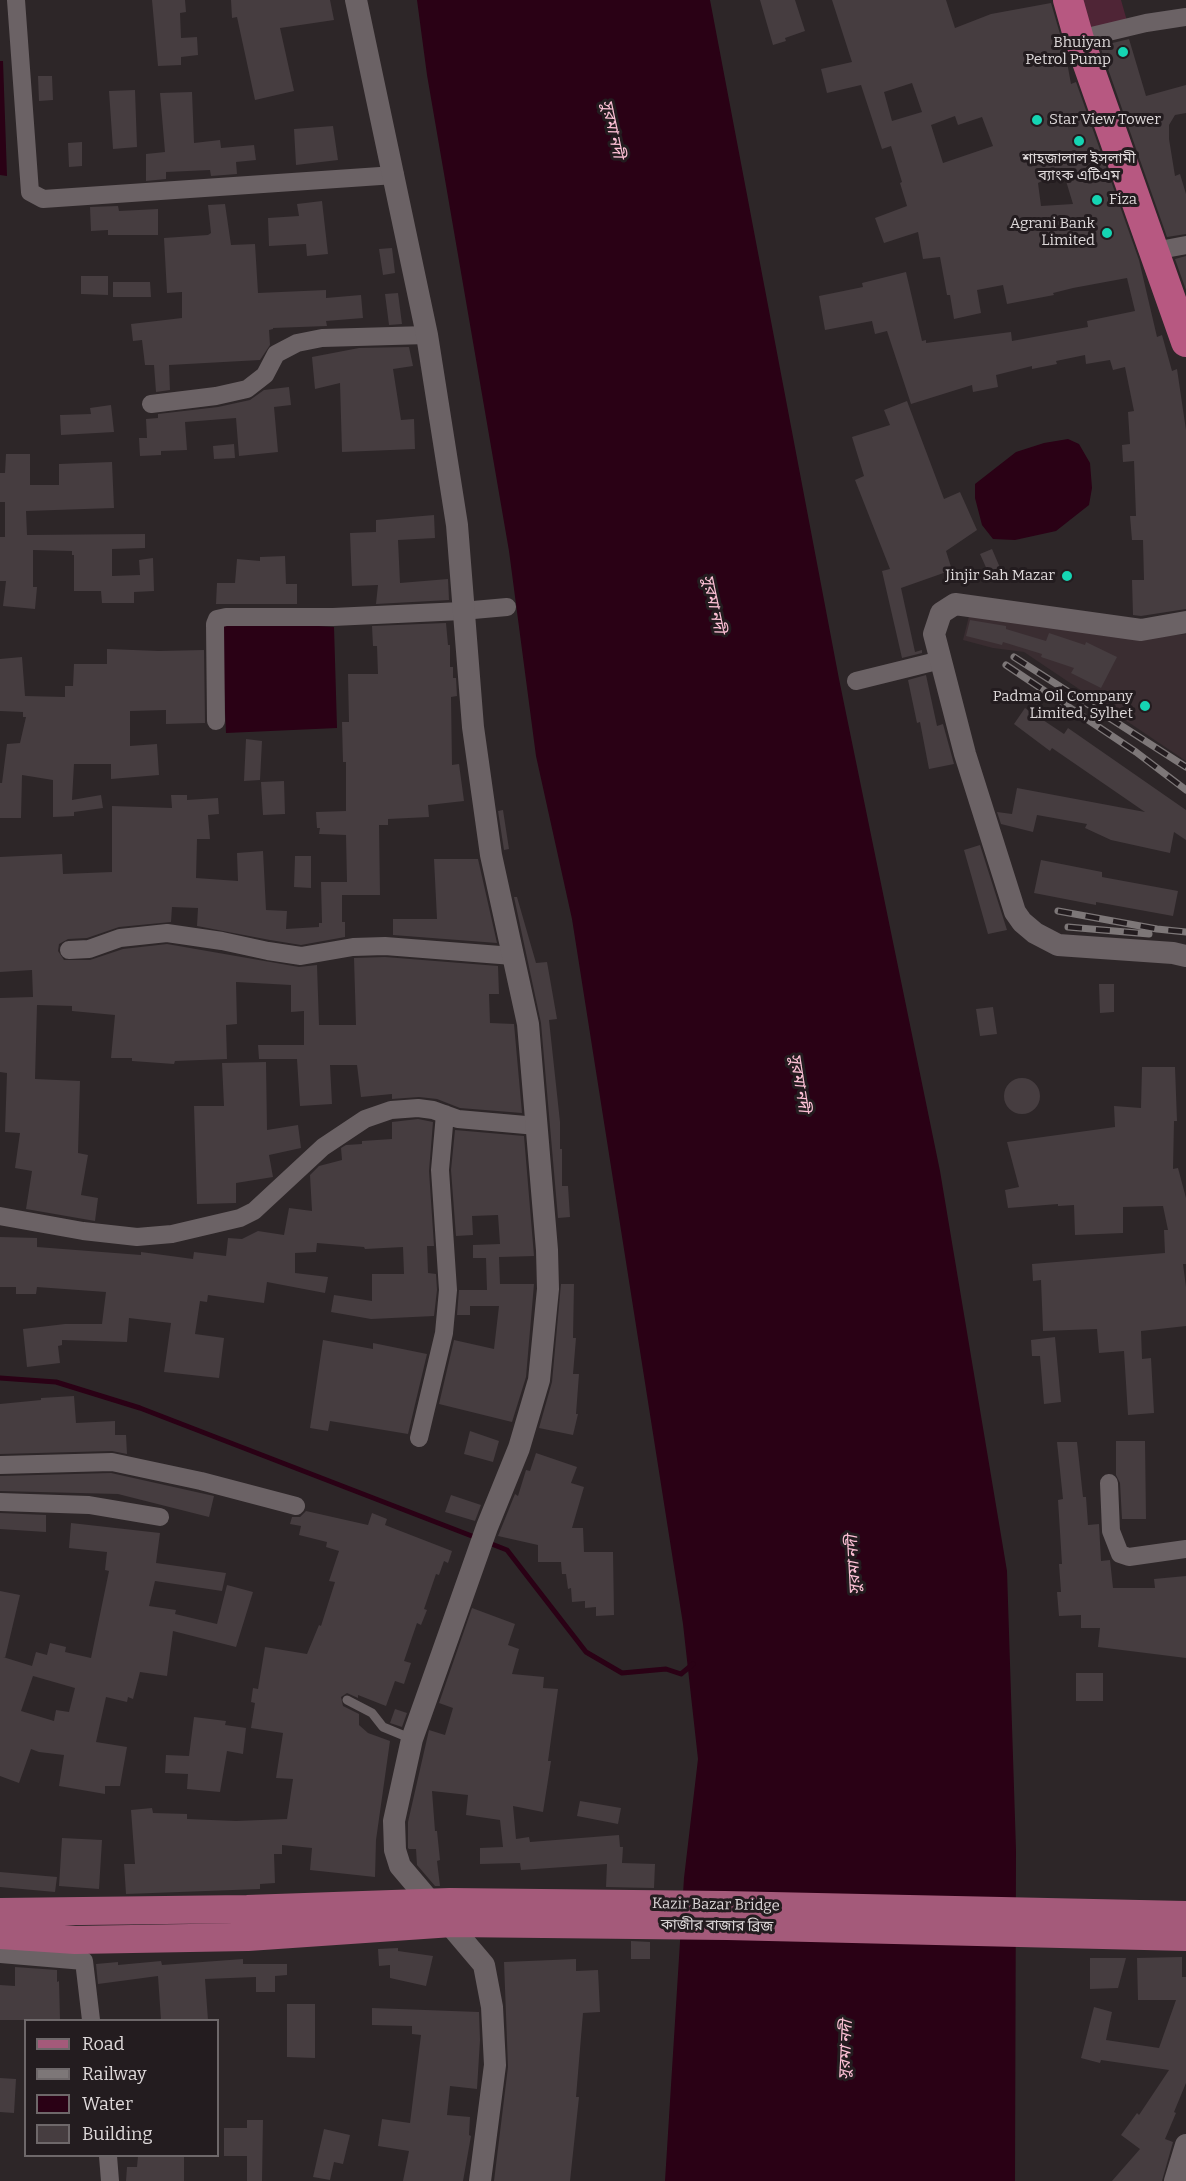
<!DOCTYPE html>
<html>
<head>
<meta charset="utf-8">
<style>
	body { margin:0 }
	#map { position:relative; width:1186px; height:2181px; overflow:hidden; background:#2d2628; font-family:Bitter,serif }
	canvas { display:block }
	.legend { position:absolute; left:24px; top:2019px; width:195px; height:138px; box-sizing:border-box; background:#231c1f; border:2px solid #6e686a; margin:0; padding:8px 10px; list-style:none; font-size:18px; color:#ded9da }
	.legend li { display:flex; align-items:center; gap:12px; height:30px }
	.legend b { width:30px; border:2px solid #6e686a }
</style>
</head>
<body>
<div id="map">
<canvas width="1186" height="2181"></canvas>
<ul class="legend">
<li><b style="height:8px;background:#a45a7a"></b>Road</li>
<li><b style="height:8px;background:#7d7778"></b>Railway</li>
<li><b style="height:16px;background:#2a0115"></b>Water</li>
<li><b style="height:16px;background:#463d40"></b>Building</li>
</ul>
</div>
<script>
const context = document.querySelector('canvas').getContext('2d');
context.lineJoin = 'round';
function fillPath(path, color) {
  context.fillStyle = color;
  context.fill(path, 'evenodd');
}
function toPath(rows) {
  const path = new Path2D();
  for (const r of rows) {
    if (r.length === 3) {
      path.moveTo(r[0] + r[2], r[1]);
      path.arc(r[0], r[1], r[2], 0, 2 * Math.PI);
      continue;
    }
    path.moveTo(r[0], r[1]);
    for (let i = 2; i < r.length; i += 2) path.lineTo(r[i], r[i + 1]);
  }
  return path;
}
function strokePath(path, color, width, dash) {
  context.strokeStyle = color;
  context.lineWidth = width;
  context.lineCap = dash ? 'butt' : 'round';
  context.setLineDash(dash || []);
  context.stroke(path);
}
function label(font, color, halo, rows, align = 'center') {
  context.font = font + ' Bitter,"Noto Sans Bengali",serif';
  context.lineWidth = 6;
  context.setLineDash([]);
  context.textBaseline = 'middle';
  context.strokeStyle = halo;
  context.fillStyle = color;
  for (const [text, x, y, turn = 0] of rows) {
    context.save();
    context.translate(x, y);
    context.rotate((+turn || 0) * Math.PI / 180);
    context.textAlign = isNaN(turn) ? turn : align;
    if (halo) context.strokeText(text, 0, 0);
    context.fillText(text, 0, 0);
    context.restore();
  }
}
fillPath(toPath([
	[969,616,1133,639,1186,634,1186,761,1024,652,993,648,963,640]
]), '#3a2d31');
fillPath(toPath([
	[1077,0,1121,0,1127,21,1087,33]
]), '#4f2536');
fillPath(toPath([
	[417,0,710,0,839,679,940,1171,1007,1571,1016,1850,1015,2181,665,2181,684,1878,698,1759,683,1624,572,919,536,756,509,551,427,75],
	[0,61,3,61,7,176,0,175],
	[1068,439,1079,444,1090,463,1092,488,1089,505,1056,531,1015,540,993,539,982,525,975,498,975,484,1016,452,1044,443],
	[221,620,334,627,337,728,226,733]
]), '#2a0115');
strokePath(toPath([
	[0,1378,56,1382,140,1408,477,1538],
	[489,1543,507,1550,586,1652,622,1673,666,1669,681,1674,693,1664]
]), '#2a0115', 5);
fillPath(toPath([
	[152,0,185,0,186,12,180,13,181,38,197,37,198,55,181,57,181,65,158,66],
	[231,0,330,0,334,20,280,28,294,91,255,100,237,17,232,18],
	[760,0,795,0,805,31,785,38,786,41,773,45],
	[832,0,946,0,955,28,991,14,1051,3,1065,51,1071,84,1076,82,1139,260,1157,337,1162,335,1172,371,1177,369,1186,430,1186,609,1141,616,1133,615,1132,580,1144,580,1143,540,1132,540,1130,516,1136,516,1134,461,1123,462,1122,445,1130,444,1128,412,1134,411,1125,367,1113,370,1110,360,1086,364,1085,355,1056,361,1057,364,1032,369,1032,366,996,375,998,387,973,392,972,385,911,404,887,331,875,334,872,321,825,330,819,296,863,287,862,283,906,272,922,341,926,340,926,343,1011,332,1012,341,1088,327,1087,321,1135,311,1127,278,1073,288,1053,293,1054,295,1007,304,1003,285,977,290,981,313,954,319,950,295,947,295,940,257,923,259,918,232,884,243,875,218,907,206,900,183,902,182,891,146,882,149,861,85,827,93,821,69,852,62],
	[912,83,922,112,892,121,884,92],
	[955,116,958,125,982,117,993,146,943,163,931,125],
	[1063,171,1073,204,1041,206,1038,183],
	[1129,39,1146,96,1186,85,1186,113,1175,115,1169,125,1169,139,1175,176,1180,174,1186,194,1186,234,1167,237,1100,46],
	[38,76,52,76,53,100,39,101],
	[135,90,137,147,113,149,109,91],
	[192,92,194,143,220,140,221,148,254,145,256,160,236,162,237,174,211,176,210,170,166,172,166,179,146,181,146,154,165,152,160,93],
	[333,126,338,160,296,165,294,129],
	[82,142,82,166,69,167,68,143],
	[322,201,328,254,307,256,306,244,269,246,268,218,299,216,297,204],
	[225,204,231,245,255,244,258,293,326,290,326,298,361,295,363,318,326,321,327,326,273,328,273,329,269,330,270,345,260,360,169,365,170,390,156,392,154,365,145,365,142,340,133,341,131,324,182,318,182,292,167,293,164,238,208,235,211,233,208,205],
	[118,206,119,211,158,209,158,235,108,235,108,230,91,231,90,207],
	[392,248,395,273,383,275,379,249],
	[1186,256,1186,290,1175,259],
	[81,276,108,276,108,295,81,294],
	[113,282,150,282,151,297,113,297],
	[398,293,402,324,389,325,385,294],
	[409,347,413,366,393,369,401,420,414,419,415,449,342,452,340,383,315,389,312,357,359,348],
	[289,387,291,405,274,407,278,452,239,456,236,418,185,422,187,450,161,451,161,455,140,456,139,438,147,438,146,419,158,418,158,414,218,407,250,400,264,390],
	[907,401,944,499,960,492,977,530,946,551,952,570,901,588,915,652,922,650,922,653,902,658,882,571,890,569,855,480,864,476,852,437,890,425,884,410],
	[111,405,114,432,61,435,60,415,91,414,90,408],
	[234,444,235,458,214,459,213,446],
	[6,454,30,454,30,485,59,485,59,464,112,462,114,508,26,511,27,535,145,534,145,548,112,549,112,576,140,575,139,560,153,558,154,591,134,592,134,603,102,603,101,591,74,591,74,555,72,555,72,551,33,550,33,587,37,587,35,609,3,606,6,581,0,581,0,537,5,537,5,502,0,502,0,473,5,473],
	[434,515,435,538,398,540,400,583,448,579,449,600,376,604,378,585,352,586,350,533,376,532,376,520],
	[992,549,1004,577,993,583,980,554],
	[285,556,286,584,297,584,297,604,216,604,217,583,235,583,237,559,260,561,260,557],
	[970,620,1006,626,1006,629,1046,641,1049,633,1085,645,1086,642,1117,657,1101,688,1071,673,1074,668,1041,657,1042,654,1003,642,1002,645,966,636],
	[446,623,448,645,450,645,450,667,453,667,453,678,456,678,457,696,451,697,452,765,459,764,464,801,428,805,429,817,388,819,388,825,379,825,380,895,342,895,342,922,345,922,345,937,301,945,270,940,197,926,198,908,172,907,171,922,119,927,87,938,68,939,59,944,58,951,64,960,90,960,123,949,167,944,299,967,317,965,319,1025,356,1025,354,958,385,957,498,966,499,994,489,994,490,1023,514,1024,522,1113,460,1108,437,1099,419,1097,392,1099,392,1094,361,1097,357,1065,330,1065,332,1104,300,1106,297,1059,259,1059,258,1045,304,1045,304,1011,291,1012,291,985,236,982,237,1024,226,1025,227,1059,175,1061,174,1064,132,1061,132,1058,111,1058,115,1015,72,1011,72,1006,37,1005,35,1079,80,1081,78,1153,88,1155,81,1195,98,1198,95,1221,26,1209,32,1171,15,1168,20,1133,5,1132,7,1073,0,1072,0,998,33,997,32,970,0,972,0,857,62,854,63,874,112,872,112,806,172,808,171,795,187,795,187,800,218,798,219,814,208,815,210,839,197,839,196,878,238,881,237,853,263,851,266,910,287,911,286,929,319,927,319,923,322,923,321,882,347,882,346,835,319,834,320,828,317,828,316,812,346,811,346,762,343,762,342,722,349,722,348,674,378,674,377,646,373,646,372,626],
	[107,649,159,651,204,650,205,723,166,724,166,710,130,711,130,746,157,744,159,775,111,779,111,764,74,764,72,800,101,795,103,808,74,812,74,816,53,817,53,780,22,775,21,818,0,818,0,783,2,783,7,744,20,743,26,717,23,717,23,712,0,711,0,659,22,657,25,696,65,697,65,686,73,686,74,664,107,664],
	[926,675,937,726,943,724,954,764,929,769,920,722,917,723,908,680],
	[1025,708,1064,734,1068,728,1186,810,1186,840,1174,832,1170,853,1111,840,1085,828,1087,824,1037,815,1033,832,1001,824,997,812,1012,814,1017,788,1145,812,1052,748,1050,751,1014,724],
	[246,739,262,741,260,780,244,781],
	[284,781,285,814,263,815,261,782],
	[503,810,509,849,504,850,498,811],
	[980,845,1007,930,988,934,964,850],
	[295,856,311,856,311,888,294,887],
	[434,859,478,859,497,943,393,935,393,919,437,919],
	[1041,860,1102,872,1102,877,1178,891,1173,916,1096,902,1096,905,1034,893],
	[514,897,517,897,536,963,547,962,557,1019,549,1020,560,1122,560,1149,562,1149,562,1186,568,1186,570,1217,558,1218,541,1023],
	[1099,984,1114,984,1114,1012,1100,1013],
	[993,1007,997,1034,980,1036,976,1009],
	[266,1062,267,1130,298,1125,301,1148,269,1155,273,1177,236,1183,236,1203,197,1204,194,1106,224,1106,222,1063],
	[1142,1067,1175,1067,1177,1121,1174,1121,1173,1169,1178,1168,1186,1198,1186,1264,1183,1264,1186,1287,1186,1326,1141,1331,1142,1359,1151,1358,1154,1413,1128,1415,1124,1351,1099,1353,1097,1329,1043,1331,1041,1280,1033,1281,1032,1264,1165,1253,1164,1230,1168,1230,1163,1206,1123,1207,1123,1233,1075,1235,1074,1205,1058,1206,1058,1204,1008,1208,1005,1190,1019,1187,1007,1142,1115,1127,1114,1106,1141,1108],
	[1022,1096,18],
	[418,1119,433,1122,429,1171,434,1246,427,1246,428,1273,436,1274,437,1290,434,1316,371,1319,331,1312,334,1295,372,1301,372,1274,404,1274,403,1247,365,1249,364,1247,317,1243,316,1252,295,1253,295,1273,328,1277,325,1293,267,1282,264,1303,208,1295,207,1302,200,1301,195,1334,224,1338,219,1378,164,1372,171,1323,129,1318,127,1342,62,1340,62,1345,58,1346,60,1363,27,1367,23,1329,65,1324,102,1324,106,1292,37,1287,36,1294,16,1294,16,1287,0,1287,0,1237,37,1238,37,1247,141,1255,141,1252,193,1259,194,1252,226,1256,228,1238,242,1239,258,1231,284,1235,289,1208,312,1211,310,1175,319,1166,342,1160,341,1148,346,1145,362,1144,362,1141,392,1139,392,1122],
	[455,1130,524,1136,534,1256,499,1257,500,1284,534,1284,526,1377,512,1422,439,1404,454,1340,494,1349,499,1306,470,1306,470,1315,457,1315,459,1290,487,1290,486,1258,473,1258,473,1245,500,1244,498,1215,472,1216,473,1235,456,1236,451,1170],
	[561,1284,574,1284,573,1338,576,1338,573,1374,579,1374,576,1414,578,1414,573,1435,539,1428,552,1382],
	[1055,1337,1061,1402,1044,1404,1040,1356,1032,1356,1031,1340],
	[323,1340,373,1349,373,1343,427,1354,408,1434,330,1421,328,1431,310,1428],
	[74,1396,76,1423,115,1421,115,1435,126,1435,127,1454,112,1451,0,1454,0,1404,41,1400,41,1398],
	[470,1431,499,1441,493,1462,464,1454],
	[1116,1441,1145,1441,1146,1519,1122,1519,1120,1483,1116,1475],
	[1057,1442,1077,1442,1083,1497,1086,1497,1088,1525,1099,1524,1101,1561,1110,1560,1113,1588,1155,1588,1154,1579,1186,1576,1186,1658,1098,1647,1100,1628,1081,1628,1081,1615,1059,1616,1057,1592,1061,1592,1059,1564,1062,1564,1058,1500,1063,1499],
	[536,1453,577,1467,571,1483,584,1487,572,1528,583,1528,584,1552,613,1552,614,1615,596,1616,596,1607,585,1608,585,1601,572,1602,571,1588,568,1589,566,1574,562,1574,561,1562,538,1562,538,1545,498,1536,515,1494,518,1496,526,1470,530,1471],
	[111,1473,214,1496,209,1517,118,1494,0,1491,0,1476],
	[451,1495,481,1505,475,1521,445,1512],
	[306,1511,368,1525,372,1513,387,1519,385,1525,452,1551,448,1563,444,1561,439,1575,436,1574,424,1609,427,1610,421,1625,417,1623,404,1661,411,1663,404,1684,395,1681,386,1706,358,1695,358,1698,347,1693,341,1697,343,1706,359,1714,359,1725,368,1733,390,1741,376,1840,375,1877,310,1870,312,1848,282,1845,282,1854,274,1854,275,1883,260,1884,260,1889,126,1894,124,1864,135,1864,131,1810,152,1808,153,1813,187,1814,187,1819,236,1821,287,1819,293,1779,276,1778,283,1733,251,1728,255,1703,251,1702,253,1688,258,1689,265,1647,307,1654,319,1625,321,1626,335,1582,329,1581,339,1551,326,1547,327,1542,299,1535,301,1526,290,1524,292,1517,300,1517],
	[0,1513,46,1515,46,1532,0,1529],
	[71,1523,160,1533,156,1563,226,1573,222,1591,155,1581,149,1606,176,1610,175,1614,217,1624,227,1585,253,1592,236,1647,173,1631,167,1676,140,1672,133,1699,128,1697,127,1702,106,1697,96,1742,127,1747,120,1786,105,1786,105,1794,59,1786,64,1755,39,1752,31,1749,19,1783,0,1776,0,1591,20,1595,5,1658,3,1657,32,1666,36,1652,47,1655,50,1643,66,1647,65,1652,91,1658,109,1571,105,1570,107,1552,69,1548],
	[33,1676,75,1688,69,1712,56,1710,54,1721,21,1711],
	[472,1608,515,1624,508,1645,519,1649,512,1674,544,1677,543,1688,558,1689,548,1761,551,1761,543,1812,513,1806,516,1839,529,1837,530,1842,619,1835,620,1847,623,1847,622,1863,655,1864,654,1888,606,1887,607,1864,521,1870,520,1863,480,1864,480,1848,503,1847,500,1820,466,1815,468,1795,432,1791,435,1831,437,1831,440,1860,437,1861,440,1886,435,1886,417,1865,416,1849,409,1849,408,1848,408,1822,429,1730,445,1735,453,1708,439,1703],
	[1076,1673,1103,1673,1103,1701,1076,1701],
	[395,1709,407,1713,402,1727,390,1723],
	[194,1717,226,1721,225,1725,246,1728,243,1754,227,1751,220,1792,187,1789,188,1774,165,1773,166,1755,189,1756],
	[580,1801,621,1808,618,1824,577,1816],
	[62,1838,102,1840,99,1889,59,1886],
	[0,1872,57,1877,55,1892,0,1887],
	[631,1941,650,1942,650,1959,631,1959],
	[398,1948,398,1951,433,1956,426,1986,390,1978,390,1965,379,1966,378,1949],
	[1182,1957,1182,1977,1186,1977,1186,2083,1174,2112,1176,2113,1165,2139,1173,2142,1162,2181,1112,2181,1140,2149,1121,2135,1137,2113,1139,2115,1169,2070,1101,2060,1100,2063,1081,2058,1094,2007,1112,2012,1106,2040,1159,2048,1176,2000,1138,2000,1137,1958],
	[1090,1958,1126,1958,1118,1988,1090,1989],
	[243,1959,243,1964,287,1964,287,1975,275,1976,275,1992,256,1992,256,1977,205,1979,208,2020,161,2020,158,1976,98,1984,96,1964,118,1962,118,1965,161,1961,162,1965],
	[576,1959,576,1971,598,1970,600,2012,583,2013,576,2097,579,2097,570,2181,494,2181,508,2067,504,1962],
	[15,1967,57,1970,57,1982,59,1981,60,2020,0,2020,0,1985,15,1986],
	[287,2004,315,2004,315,2058,287,2057],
	[372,2008,479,2012,480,2040,477,2089,450,2086,447,2115,470,2117,469,2135,471,2136,463,2181,403,2181,409,2151,378,2146,382,2119,410,2123,421,2035,412,2034,412,2026,372,2025],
	[0,2078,16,2079,14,2113,0,2112],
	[247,2120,263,2120,262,2181,247,2181,247,2156,224,2156,224,2128,247,2128],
	[324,2129,350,2135,343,2164,334,2162,330,2180,313,2177],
	[138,2156,184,2156,184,2181,126,2181,127,2167,137,2167]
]), '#463d40');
strokePath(toPath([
	[347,1700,372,1713,383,1727,412,1739]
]), '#6b6265', 9);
strokePath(toPath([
	[16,0,30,192,43,199,395,175],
	[1079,39,1146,23,1186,17],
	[1154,251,1186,245],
	[151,404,216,396,247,389,265,375,276,354,297,343,322,338,427,335],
	[856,681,941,660],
	[216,721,215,624,217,619,226,617,333,617,462,611,507,607],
	[69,950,89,949,120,938,167,933,222,941,268,951,301,956,353,947,385,946,513,956],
	[0,1216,83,1231,137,1237,172,1234,240,1218,254,1211,323,1147,365,1119,391,1110,418,1108,433,1110,458,1119,537,1126],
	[419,1438,444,1333,448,1290,440,1170,445,1114],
	[0,1465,112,1462,201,1481,296,1506],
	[1109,1483,1111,1531,1120,1554,1129,1557,1186,1549],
	[0,1502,89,1505,160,1517],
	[0,1954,84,1961,91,2020],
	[108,2156,110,2181]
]), '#6b6265', 18);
strokePath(toPath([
	[356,0,427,335,457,525,473,727,491,855,528,1024,547,1250,548,1289,539,1380,519,1448,487,1527,412,1739,394,1821,395,1850,400,1866,484,1965,492,2007,495,2065,480,2181],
	[1186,622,1141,630,955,604,941,613,934,634,965,754,1015,912,1022,922,1035,933,1058,945,1173,953,1186,956],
	[1175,2181,1186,2145]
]), '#6b6265', 22);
strokePath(toPath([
	[0,1912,247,1909,450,1902,725,1905,1186,1915],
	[0,1935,75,1940,248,1937,452,1923,727,1926,1186,1937]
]), '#a45a7a', 28);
strokePath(toPath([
	[1068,0,1079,39,1186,342]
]), '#b75881', 30);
const rail = toPath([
	[1014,657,1186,767],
	[1006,665,1136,752,1186,790],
	[1058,911,1157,929,1186,932],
	[1068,927,1149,934]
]);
strokePath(rail, '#7d7778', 7);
strokePath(rail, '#231c1f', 4.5, [14]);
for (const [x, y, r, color] of [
	[1123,52,6,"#15d5b3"],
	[1037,120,6,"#15d5b3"],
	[1079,141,6,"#15d5b3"],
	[1097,200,6,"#15d5b3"],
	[1107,233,6,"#15d5b3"],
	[1067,576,6,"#15d5b3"],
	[1145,706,6,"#15d5b3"]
]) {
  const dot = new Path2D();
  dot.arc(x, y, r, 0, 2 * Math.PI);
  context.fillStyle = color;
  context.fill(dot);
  strokePath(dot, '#231c1f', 2);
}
label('15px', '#ded9da', '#231c1f', [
	["Bhuiyan",1111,43],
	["Petrol Pump",1111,60],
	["Star View Tower",1049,120,"left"],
	["শাহজালাল ইসলামী",1079,159,"center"],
	["ব্যাংক এটিএম",1079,176,"center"],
	["Fiza",1109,200,"left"],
	["Agrani Bank",1095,224],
	["Limited",1095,241],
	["Jinjir Sah Mazar",1055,576],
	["Padma Oil Company",1133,697],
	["Limited, Sylhet",1133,714]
], 'right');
label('15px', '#ded9da', '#231c1f', [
	["Kazir Bazar Bridge",716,1905,1],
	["কাজীর বাজার ব্রিজ",717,1926,1]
]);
label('italic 16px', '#fdc1d6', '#231c1f', [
	["সুরমা নদী",612,129,78],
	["সুরমা নদী",713,604,78],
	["সুরমা নদী",799,1083,81],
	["সুরমা নদী",854,1565,-93],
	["সুরমা নদী",846,2050,-87]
]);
</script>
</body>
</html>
